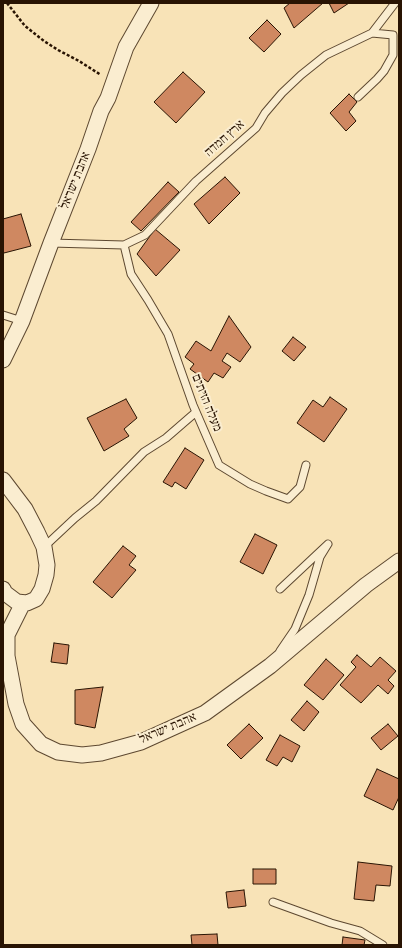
<!DOCTYPE html>
<html>
<head>
<meta charset="utf-8">
<style>
	body { margin:0 }
	#map { position:relative; width:402px; height:948px; overflow:hidden; background:#f8e3b7; font-family:"IM FELL Double Pica",serif }
	canvas { display:block }
	.frame { position:absolute; inset:0; border:4px solid #291403; pointer-events:none }
</style>
</head>
<body>
<div id="map">
<canvas width="402" height="948"></canvas>
<div class="frame"></div>
</div>
<script>
const context = document.querySelector('canvas').getContext('2d');
context.lineJoin = 'round';
function fillPath(path, color) {
  context.fillStyle = color;
  context.fill(path, 'evenodd');
}
function toPath(rows) {
  const path = new Path2D();
  for (const r of rows) {
    path.moveTo(r[0], r[1]);
    for (let i = 2; i < r.length; i += 2) path.lineTo(r[i], r[i + 1]);
  }
  return path;
}
function strokePath(path, color, width, dash) {
  context.strokeStyle = color;
  context.lineWidth = width;
  context.lineCap = dash ? 'butt' : 'round';
  context.setLineDash(dash || []);
  context.stroke(path);
}
function label(font, color, halo, rows, align = 'center') {
  context.font = font + ' "IM FELL Double Pica","Frank Ruhl Libre",serif';
  context.lineWidth = 4;
  context.setLineDash([]);
  context.textBaseline = 'middle';
  context.strokeStyle = halo;
  context.fillStyle = color;
  for (const [text, x, y, turn = 0] of rows) {
    context.save();
    context.translate(x, y);
    context.rotate((+turn || 0) * Math.PI / 180);
    context.textAlign = isNaN(turn) ? turn : align;
    if (halo) context.strokeText(text, 0, 0);
    context.fillText(text, 0, 0);
    context.restore();
  }
}
const building = toPath([
	[290,3,323,3,294,28,284,8,290,3],
	[329,3,349,3,334,13,329,3],
	[267,20,281,34,264,52,249,38,267,20],
	[183,72,205,92,176,123,154,102,183,72],
	[349,94,357,102,349,112,356,121,346,131,330,113,349,94],
	[225,177,240,193,209,224,194,204,225,177],
	[168,182,179,192,141,231,131,222,168,182],
	[21,214,31,246,4,253,3,251,3,219,21,214],
	[155,229,180,250,156,276,137,254,155,229],
	[229,316,251,347,240,362,227,353,222,361,231,367,223,378,214,373,208,382,190,369,194,364,185,357,196,341,211,351,229,316],
	[293,337,306,347,294,361,282,351,293,337],
	[330,397,347,409,324,442,297,423,313,400,323,407,330,397],
	[126,399,137,418,124,429,129,436,104,451,87,418,126,399],
	[185,448,204,460,186,489,175,482,172,487,163,482,185,448],
	[255,534,277,545,263,574,240,562,255,534],
	[123,546,136,556,129,565,136,570,112,598,93,582,123,546],
	[54,643,69,645,67,664,51,662,54,643],
	[357,655,371,667,380,657,396,671,388,680,394,686,388,694,378,685,361,703,340,685,356,667,351,662,357,655],
	[326,659,344,675,323,700,304,685,326,659],
	[103,687,95,728,75,724,75,690,103,687],
	[307,701,319,712,304,731,291,720,307,701],
	[249,724,263,738,241,759,227,745,249,724],
	[388,724,398,736,381,750,371,738,388,724],
	[280,735,300,746,292,762,283,757,277,766,266,760,280,735],
	[377,769,399,779,399,797,393,810,364,796,377,769],
	[358,862,392,866,390,886,376,885,374,901,354,899,358,862],
	[253,869,276,869,276,884,253,884,253,869],
	[244,890,246,906,228,908,226,892,244,890],
	[217,934,218,945,192,945,191,935,217,934],
	[343,937,365,940,364,945,342,945,343,937]
]);
fillPath(building, '#cf8861');
strokePath(building, '#291403', 1);
const lane = toPath([
	[358,97,377,79,384,71,393,55,393,35,372,33],
	[51,243,124,245,145,235,196,181,256,128,265,113,282,93,301,75,326,55,372,33,395,3],
	[124,245,131,274,148,300,168,334,193,405,219,465,250,484,266,491,288,499,300,487,306,465],
	[3,315,22,321],
	[44,547,75,518,96,501,144,452,166,438,196,412],
	[280,589,328,544,320,557,309,595,295,629,280,651],
	[273,902,331,923,360,931,383,945]
]);
const street = toPath([
	[3,360,22,321,51,243,88,149,101,111,108,98,126,47,151,3],
	[3,480,25,509,37,532,44,547,47,565,46,575,42,589,36,599,27,603,17,602,5,593,3,589],
	[23,603,7,635,7,656,16,704,23,724,41,744,58,752,82,755,101,753,141,742,205,713,270,666,366,585,399,561]
]);
strokePath(lane, '#5d4830', 9);
strokePath(street, '#5d4830', 17);
strokePath(toPath([
	[7,3,25,26,44,41,58,50,79,61,101,75]
]), '#291403', 2.5, [3, 2]);
strokePath(lane, '#faedd0', 7);
strokePath(street, '#faedd0', 15);
label('13px', '#291403', '#faedd0', [
	["ארץ חמדה",225,139,-41],
	["אהבת ישראל",76,181,-68],
	["מעלה הזיתים",206,403,68],
	["אהבת ישראל",168,729,-23]
]);
</script>
</body>
</html>
